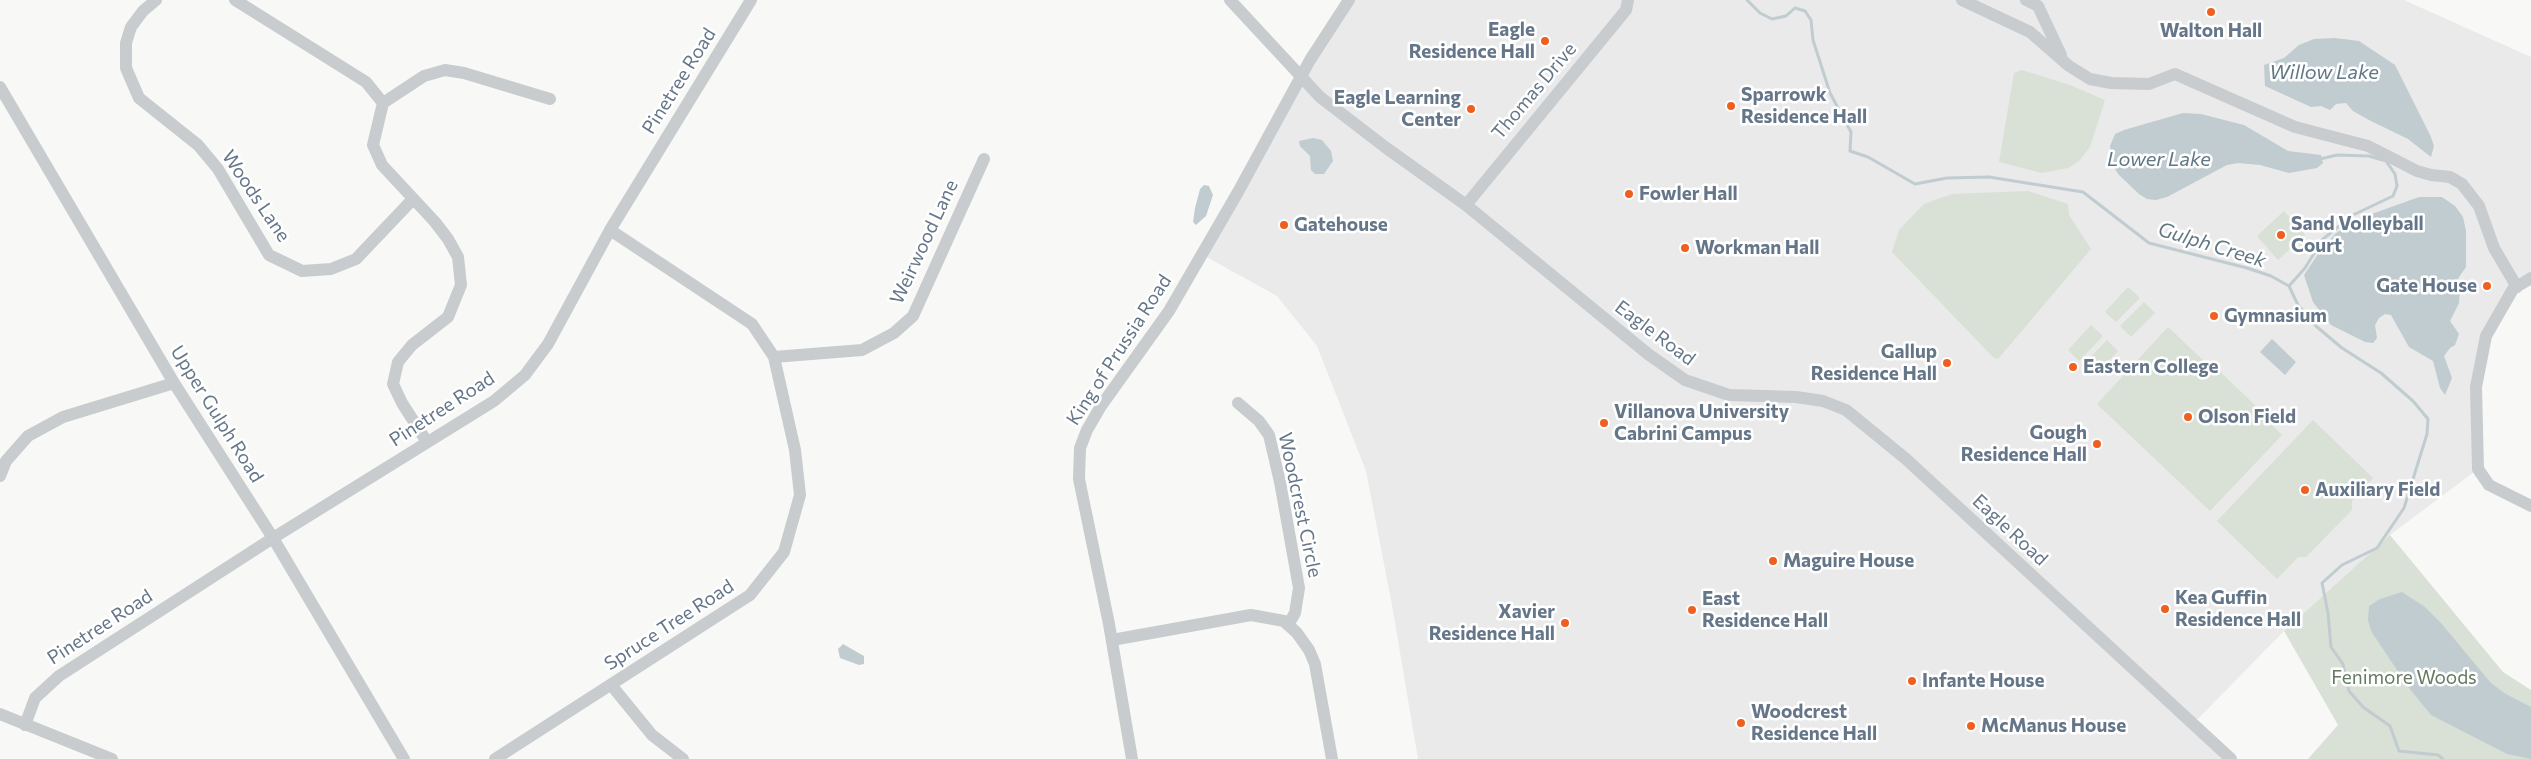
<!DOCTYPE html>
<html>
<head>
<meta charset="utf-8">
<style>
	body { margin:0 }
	canvas { display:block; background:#f8f9f6 }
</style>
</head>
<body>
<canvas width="2531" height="759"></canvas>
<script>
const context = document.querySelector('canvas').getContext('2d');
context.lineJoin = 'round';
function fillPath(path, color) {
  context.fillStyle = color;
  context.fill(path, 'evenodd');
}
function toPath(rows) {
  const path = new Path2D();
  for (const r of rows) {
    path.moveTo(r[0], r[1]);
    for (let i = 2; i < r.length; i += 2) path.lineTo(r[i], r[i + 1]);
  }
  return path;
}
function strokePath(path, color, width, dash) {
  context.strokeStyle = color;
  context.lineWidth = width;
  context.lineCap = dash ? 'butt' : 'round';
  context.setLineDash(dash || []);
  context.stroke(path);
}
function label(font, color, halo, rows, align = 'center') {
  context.font = font + ' Commissioner,sans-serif';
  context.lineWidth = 5;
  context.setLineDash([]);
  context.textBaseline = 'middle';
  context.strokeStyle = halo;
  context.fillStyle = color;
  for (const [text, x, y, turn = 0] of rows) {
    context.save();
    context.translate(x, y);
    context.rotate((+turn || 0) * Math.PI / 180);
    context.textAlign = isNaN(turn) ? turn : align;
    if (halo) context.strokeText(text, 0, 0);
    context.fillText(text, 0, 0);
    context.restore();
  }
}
fillPath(toPath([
	[1349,0,2404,0,2531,57,2531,278,2502,306,2476,387,2478,469,2390,535,2284,631,2193,724,2231,759,1418,759,1392,605,1366,471,1317,346,1277,296,1203,255]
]), '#e9eae9');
fillPath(toPath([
	[2022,70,2070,85,2105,100,2090,147,2079,161,2068,168,2042,173,1999,162,2014,73],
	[2028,191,2068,204,2069,215,2091,249,1998,359,1993,357,1892,252,1899,230,1924,204,1952,194],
	[2284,211,2305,235,2278,260,2257,236],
	[2128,287,2140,298,2116,322,2105,312],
	[2144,302,2155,313,2131,337,2120,326],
	[2091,325,2103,336,2079,361,2068,350],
	[2168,327,2207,364,2212,364,2260,410,2261,414,2282,435,2210,511,2097,404],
	[2107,340,2118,351,2095,375,2083,365],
	[2313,420,2373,478,2352,501,2352,510,2306,557,2298,557,2277,579,2217,521],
	[2390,535,2503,672,2531,690,2531,759,2308,759,2338,725,2284,631]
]), '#d9e1d6');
fillPath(toPath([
	[2335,38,2359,41,2395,65,2431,137,2434,146,2431,157,2408,139,2369,120,2353,111,2346,103,2336,104,2330,110,2321,106,2311,107,2265,86,2264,65,2284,58,2299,45,2314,39],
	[2183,113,2201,114,2244,125,2288,151,2321,155,2323,163,2317,168,2289,173,2260,165,2238,163,2227,165,2167,197,2156,200,2147,199,2139,194,2118,174,2112,164,2110,146,2115,134,2124,130],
	[1313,138,1322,140,1331,151,1333,161,1324,174,1315,174,1311,170,1310,156,1300,146,1299,141],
	[1204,185,1209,186,1213,195,1206,216,1196,225,1193,222,1195,208,1200,189],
	[2419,197,2442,197,2455,206,2463,217,2466,231,2466,267,2455,283,2460,287,2459,303,2450,321,2459,334,2455,345,2450,348,2444,356,2452,378,2445,395,2440,388,2433,361,2409,347,2391,315,2385,314,2379,318,2375,325,2377,338,2373,343,2365,342,2331,325,2313,302,2304,275,2318,254,2335,234,2355,220],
	[2272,339,2296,362,2285,375,2260,352],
	[2402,592,2425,607,2441,623,2490,682,2504,693,2531,707,2531,759,2507,754,2431,715,2409,688,2371,631,2368,620,2369,606,2380,599],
	[843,644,864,656,864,664,859,665,840,658,838,649]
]), '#c1ccd1');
strokePath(toPath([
	[1747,0,1760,13,1772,19,1786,16,1795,8,1805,11,1811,20,1813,40,1830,93,1851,132,1850,151,1868,157,1915,184,1947,178,1989,177,2083,192,2149,243,2247,268,2271,276,2289,286,2298,305,2317,327,2342,348,2381,373,2413,401,2428,419,2427,434,2404,508,2377,548,2342,565,2322,583,2328,613,2331,647,2343,664,2349,691,2363,707,2390,726,2399,751,2438,755,2443,759],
	[2289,286,2305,268,2323,239,2353,215,2393,196,2397,186,2395,174,2386,161,2369,156,2337,155,2320,159]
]), '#c1ccd1', 3);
strokePath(toPath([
	[156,0,143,11,131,27,126,43,126,68,139,98,198,145,218,169,269,255,302,271,331,269,356,259,413,199],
	[235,0,366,82,383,103,373,145,382,165,435,222,448,239,458,257,461,285,448,317,412,345,398,362,393,384,402,403,427,442],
	[1230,0,1320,97,1385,147,1466,205,1648,354,1685,380,1729,395,1796,397,1823,401,1846,410,1906,459,2231,759],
	[1962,0,2030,32,2069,66,2090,79,2111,83,2149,84,2175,74,2295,127,2368,146,2417,171,2431,175,2450,177,2462,184,2479,206,2494,248,2517,287],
	[2026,0,2038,6,2061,55],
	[0,87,174,383,273,538,404,759],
	[383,103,424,76,445,70,464,73,550,99],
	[1466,205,1626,10,1628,0],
	[2531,278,2513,289,2486,336,2476,387,2478,469,2489,485,2531,506],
	[774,357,862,350,894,333,913,316,984,159],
	[1238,403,1259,421,1269,435,1280,482,1299,588,1295,613,1288,625],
	[0,476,6,461,28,436,63,417,174,383],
	[1112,640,1251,615,1284,621,1297,633,1309,650,1315,664,1332,759],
	[612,686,652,735,683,759],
	[0,714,112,759],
	[25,725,35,698,59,676,273,538,494,401,525,375,548,344,610,230,751,0],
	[495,759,750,595,784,552,800,495,795,450,774,357,752,324,610,230],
	[1132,759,1109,624,1079,479,1080,448,1087,430,1101,406,1169,311,1238,192,1310,60,1349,0]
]), '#c8cccf', 12);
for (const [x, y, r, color] of [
	[2211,12,5,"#ef6020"],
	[1545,41,5,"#ef6020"],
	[1731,106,5,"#ef6020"],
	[1471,109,5,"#ef6020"],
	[1629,194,5,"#ef6020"],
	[1284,225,5,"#ef6020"],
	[2281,235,5,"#ef6020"],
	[1685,248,5,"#ef6020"],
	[2487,286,5,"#ef6020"],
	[2214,316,5,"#ef6020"],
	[1947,363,5,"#ef6020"],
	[2073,367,5,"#ef6020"],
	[2188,417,5,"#ef6020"],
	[1604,423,5,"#ef6020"],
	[2097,444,5,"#ef6020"],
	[2305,490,5,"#ef6020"],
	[1773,561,5,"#ef6020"],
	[2165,609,5,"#ef6020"],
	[1692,610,5,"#ef6020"],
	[1565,623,5,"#ef6020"],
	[1912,681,5,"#ef6020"],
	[1741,723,5,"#ef6020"],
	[1971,726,5,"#ef6020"]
]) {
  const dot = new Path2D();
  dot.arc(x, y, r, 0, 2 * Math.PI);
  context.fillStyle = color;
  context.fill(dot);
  strokePath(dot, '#fff', 2);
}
label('bold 19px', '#657689', '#fff', [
	["Eagle",1535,30,"right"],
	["Residence Hall",1535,52,"right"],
	["Walton Hall",2211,31,"center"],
	["Sparrowk",1741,95],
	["Residence Hall",1741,117],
	["Eagle Learning",1461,98,"right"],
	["Center",1461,120,"right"],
	["Fowler Hall",1639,194],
	["Sand Volleyball",2291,224],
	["Court",2291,246],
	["Gatehouse",1294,225],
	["Workman Hall",1695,248],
	["Gate House",2477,286,"right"],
	["Gymnasium",2224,316],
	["Gallup",1937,352,"right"],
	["Residence Hall",1937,374,"right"],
	["Eastern College",2083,367],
	["Villanova University",1614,412],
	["Cabrini Campus",1614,434],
	["Olson Field",2198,417],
	["Gough",2087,433,"right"],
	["Residence Hall",2087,455,"right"],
	["Auxiliary Field",2315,490],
	["Maguire House",1783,561],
	["Kea Guffin",2175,598],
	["Residence Hall",2175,620],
	["East",1702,599],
	["Residence Hall",1702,621],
	["Xavier",1555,612,"right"],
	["Residence Hall",1555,634,"right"],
	["Infante House",1922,681],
	["Woodcrest",1751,712],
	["Residence Hall",1751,734],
	["McManus House",1981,726]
], 'left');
label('19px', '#657689', '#fff', [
	["Pinetree Road",679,81,-58],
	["Thomas Drive",1534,91,-50],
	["Woods Lane",256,196,56],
	["Weirwood Lane",924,242,-65],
	["Eagle Road",1655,333,37],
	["King of Prussia Road",1119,350,-57],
	["Pinetree Road",442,409,-33],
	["Upper Gulph Road",217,414,58],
	["Woodcrest Circle",1300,505,78],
	["Eagle Road",2010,530,43],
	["Spruce Tree Road",669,625,-33],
	["Pinetree Road",100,627,-33]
]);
label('19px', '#647a61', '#fff', [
	["Fenimore Woods",2404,678]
]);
label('italic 20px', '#617884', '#fff', [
	["Willow Lake",2324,72],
	["Lower Lake",2159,159],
	["Gulph Creek",2212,245,17]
]);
</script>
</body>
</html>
